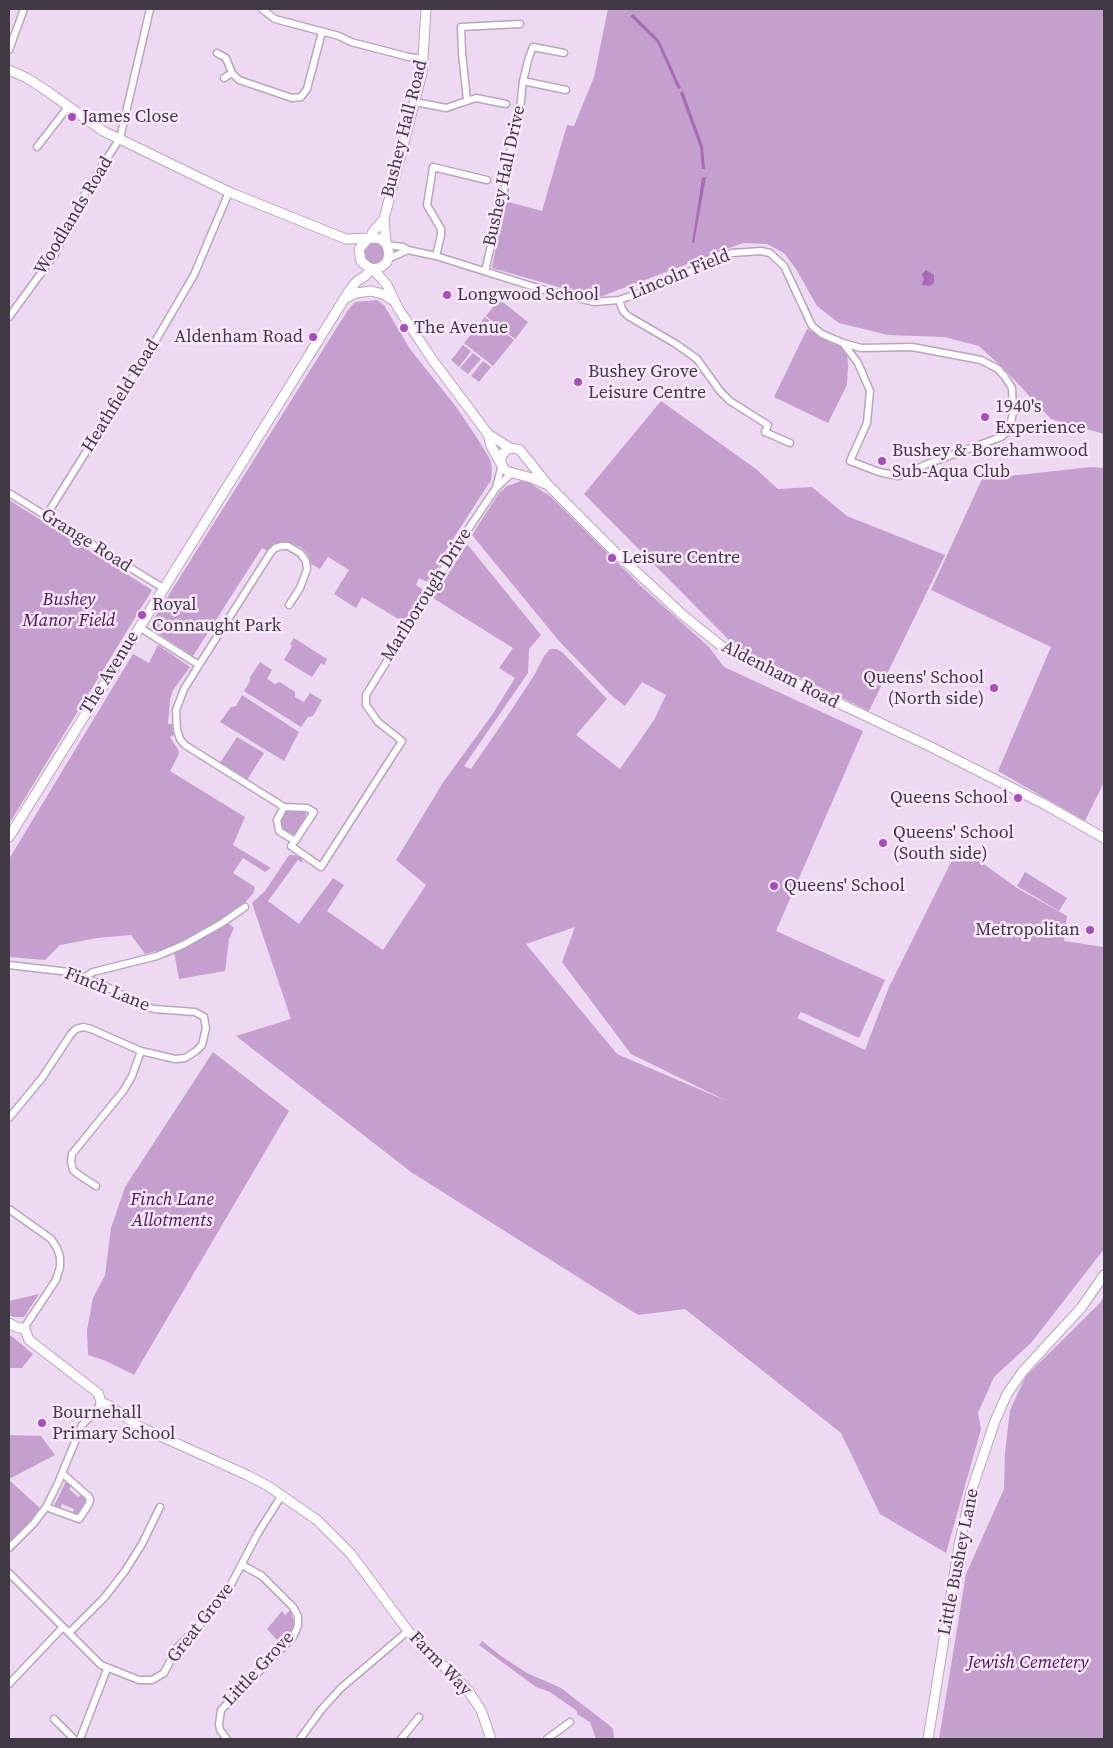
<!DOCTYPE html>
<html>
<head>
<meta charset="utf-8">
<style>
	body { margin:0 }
	#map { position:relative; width:1113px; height:1748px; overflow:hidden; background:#eddaf2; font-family:"Source Serif 4",serif }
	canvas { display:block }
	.frame { position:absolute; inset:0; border:10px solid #413943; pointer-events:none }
</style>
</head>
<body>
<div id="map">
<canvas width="1113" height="1748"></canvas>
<div class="frame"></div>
</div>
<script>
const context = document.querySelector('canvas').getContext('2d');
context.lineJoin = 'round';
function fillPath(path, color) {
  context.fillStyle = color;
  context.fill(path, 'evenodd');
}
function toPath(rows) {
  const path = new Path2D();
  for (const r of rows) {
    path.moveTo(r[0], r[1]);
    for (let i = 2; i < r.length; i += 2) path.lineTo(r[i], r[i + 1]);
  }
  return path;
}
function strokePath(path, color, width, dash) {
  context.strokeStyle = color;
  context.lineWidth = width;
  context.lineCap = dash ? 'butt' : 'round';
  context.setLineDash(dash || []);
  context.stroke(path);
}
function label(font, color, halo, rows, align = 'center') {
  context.font = font + ' "Source Serif 4",serif';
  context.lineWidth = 5;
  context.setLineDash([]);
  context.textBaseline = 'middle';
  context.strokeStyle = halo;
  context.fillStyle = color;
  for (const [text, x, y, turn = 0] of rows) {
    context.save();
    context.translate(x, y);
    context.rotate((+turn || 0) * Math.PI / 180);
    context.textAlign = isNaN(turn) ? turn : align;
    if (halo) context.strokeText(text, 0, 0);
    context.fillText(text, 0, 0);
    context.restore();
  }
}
fillPath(toPath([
	[608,9,1104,9,1104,434,1051,419,1006,371,979,346,944,337,888,335,839,323,817,306,796,269,784,253,767,244,743,243,597,298,492,268,505,201,542,211,567,125,574,126,594,77],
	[371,242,381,244,385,253,381,262,375,265,365,263,361,250],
	[499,299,528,322,515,339,486,316],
	[377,300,384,305,410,349,457,408,477,438,490,459,492,468,491,480,439,561,440,565,429,581,427,582,419,578,416,585,422,589,424,592,405,623,362,597,356,608,334,594,349,570,328,557,320,569,311,564,308,555,301,547,289,543,279,543,272,547,268,551,262,548,193,656,156,632,156,624,153,620,348,310,355,302],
	[485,317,514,340,493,366,464,343],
	[807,329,847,349,848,366,847,385,828,423,774,397],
	[463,345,471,351,459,367,451,360],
	[473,353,481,359,468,374,460,368],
	[483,361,491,367,479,382,471,376],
	[661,401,756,469,778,489,812,487,847,516,945,555,869,711,735,646,584,494],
	[1091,467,1104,468,1104,782,1085,821,998,771,1051,647,931,590,982,479],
	[521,481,528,482,550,496,642,587,709,647,724,667,863,731,776,931,885,980,859,1038,801,1012,797,1018,865,1050,889,987,959,846,1017,888,1067,916,1064,941,1104,947,1104,1249,1031,1343,994,1377,978,1413,981,1429,946,1553,880,1514,841,1433,685,1309,638,1315,411,1172,236,1036,291,1019,252,903,265,891,289,855,295,855,301,858,303,863,298,860,268,901,299,924,333,878,344,885,327,911,383,950,426,885,396,860,444,781,492,715,515,678,499,668,513,648,433,598,467,544,541,635,529,649,528,673,464,766,471,769,506,718,535,674,544,656,550,649,557,649,563,653,607,699,576,735,620,769,654,720,666,695,642,682,625,706,611,695,559,641,472,535,499,493,507,486],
	[575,927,562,962,631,1054,729,1102,617,1054,526,944],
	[9,500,152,590,9,824],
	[294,638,327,659,324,665,321,663,312,677,284,660,292,646,290,644],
	[158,645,190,667,173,690,170,700,168,724,174,724,176,734,170,737,179,751,178,756,170,771,245,817,233,845,271,868,265,872,243,858,233,873,255,887,254,892,245,903,222,919,190,938,164,949,145,954,131,935,97,938,60,945,45,960,9,957,9,859,133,654,149,663],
	[260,662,272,670,267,679,275,684,280,682,295,692,295,697,304,702,310,693,322,700,313,716,308,717,301,727,244,691,250,681,250,677],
	[242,695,299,732,284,761,220,722,231,707,236,706],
	[237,737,264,753,247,780,220,763],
	[303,810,306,813,306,818,296,834,292,835,281,828,279,821,286,811],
	[1025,872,1067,898,1059,911,1017,886],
	[228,923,234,928,229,939,225,971,179,979,174,952,190,945],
	[213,1052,289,1111,134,1375,106,1361,88,1355,87,1330,93,1298,105,1275,111,1228,125,1187],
	[39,1294,24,1317,13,1317,9,1315,9,1301],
	[1104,1296,1104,1739,939,1739,966,1574,1004,1489,1005,1453,1010,1410,1026,1376,1100,1303],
	[9,1334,33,1354,22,1368,9,1368],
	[9,1435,41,1436,55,1455,9,1479],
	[67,1479,73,1484,69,1489,78,1497,82,1494,88,1501,77,1517,72,1515,74,1509,62,1504,60,1510,53,1508],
	[9,1480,40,1508,33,1519,9,1543],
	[290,1610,294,1621,292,1630,288,1635,283,1637,278,1641,267,1629,282,1611,285,1615],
	[482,1641,501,1656,527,1673,561,1688,609,1725,613,1729,614,1739,596,1739,590,1722,577,1714,577,1711,550,1692,536,1687,479,1645]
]), '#c59fcd');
fillPath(toPath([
	[633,14,659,40,681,88,678,89,657,42,630,16],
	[683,91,703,146,705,169,702,169,700,147,680,93],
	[706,177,694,243,692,243,702,178],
	[926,270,934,275,934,283,930,286,922,285,922,283,924,280,922,274]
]), '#a86bb5');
const street = toPath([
	[262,9,275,19,339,36,351,42,409,57,423,59],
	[9,50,24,9],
	[217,53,226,58,232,73,239,80,292,98,301,97,307,89,322,32],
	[224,78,232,73],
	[523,81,566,90],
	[467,100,462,53,461,27,520,24],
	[415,102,446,108,476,98,506,104],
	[37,147,68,107],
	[387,245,403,247,408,250,436,256,541,289,594,302,619,300,645,291,732,253,761,251,770,253,784,266,812,326,822,334,843,343,861,348,912,347,981,360,998,369,1005,377,1012,388,1013,413,1009,430,1001,437,927,464,906,474,898,476,879,472,850,461,867,423,870,391,858,363,843,343],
	[436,256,441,235,441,229,427,205,433,167,487,180],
	[388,259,408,250],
	[485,271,504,191,507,165,520,110,523,81,529,57,533,47,564,53],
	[619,300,623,311,628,316,676,344,697,359,720,391,730,401,768,425,765,432,790,443],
	[9,317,55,254,87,190,120,138,150,9],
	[496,487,502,465],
	[9,493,163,588],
	[46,516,156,340,194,275,229,192],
	[139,627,199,665,184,689,176,710,177,730,180,739,185,745,284,807],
	[199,665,271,552,275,548,282,546,288,546,300,553,306,561,307,569,300,588,289,605],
	[295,841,279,831,277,820,284,807,307,808,314,812,295,841,291,846,321,867,402,741,378,722,366,705,366,695,465,534,496,488,513,472],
	[9,965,69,972,103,985,139,1004,154,1009,195,1012,204,1017,206,1028,202,1045,196,1051,185,1058,175,1059,141,1051,91,1029,83,1027,76,1029,71,1034,42,1078,9,1118],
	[84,978,93,972,157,956,183,945,222,923,245,907],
	[96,1186,79,1175,73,1170,71,1162,72,1154,124,1090,132,1076,141,1051],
	[9,1209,51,1239,57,1248,60,1257,60,1267,56,1280,26,1325,25,1329],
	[46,1507,79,1519,89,1504,90,1499,88,1496,62,1473],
	[9,1548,34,1523,46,1507,58,1483,82,1425,96,1411,101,1402],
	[9,1573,101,1665,139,1680,152,1680,164,1673,177,1648,208,1616,227,1592,258,1533,282,1495],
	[69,1633,104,1598,125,1571,142,1544,160,1507],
	[9,1684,63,1627],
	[54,1719,74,1739],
	[80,1739,107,1669],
	[227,1739,220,1730,219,1724,221,1710,293,1637,298,1626,298,1616,293,1607,262,1576,242,1565],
	[300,1739,321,1710,341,1688,408,1631],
	[401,1739,419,1717],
	[547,1739,570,1722]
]);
const secondary = toPath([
	[9,70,27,78,47,91,103,131,229,192,346,239,374,238,381,239,387,245,389,254,387,262,381,267,373,269,368,267,361,261,359,249,368,239],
	[371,238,372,233,384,219],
	[386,243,384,219,422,73,426,9],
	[373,269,387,285,398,308,432,359,488,434,510,448],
	[346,298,356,293,371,291,383,294,394,301],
	[488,434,491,446,504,469,509,472,532,478,545,484],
	[501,463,501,456,506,450,512,448,520,450,548,485,614,551,684,616,720,645,752,662,931,747,1044,804,1104,838],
	[9,837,349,291,357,281,365,276,372,269],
	[9,1323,16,1327,25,1329,29,1340,98,1393,101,1402,110,1406,140,1427,247,1475,268,1486,317,1520,351,1554,408,1631,467,1689,481,1710,491,1739],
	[928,1739,959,1545,971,1492,995,1421,1007,1394,1023,1371,1081,1308,1104,1275]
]);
strokePath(street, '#b9a6bd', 9);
strokePath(secondary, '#b9a6bd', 11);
strokePath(street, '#fff', 6);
strokePath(secondary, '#fff', 9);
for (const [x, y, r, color] of [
	[72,117,5,"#a74eba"],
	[447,295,5,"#a74eba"],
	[404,328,5,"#a74eba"],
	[313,337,5,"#a74eba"],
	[578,382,5,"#a74eba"],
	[985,417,5,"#a74eba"],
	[882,461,5,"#a74eba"],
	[612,558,5,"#a74eba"],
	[142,615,5,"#a74eba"],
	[994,688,5,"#a74eba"],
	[1018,798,5,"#a74eba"],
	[883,843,5,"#a74eba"],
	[774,886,5,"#a74eba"],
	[1090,930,5,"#a74eba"],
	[42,1423,5,"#a74eba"]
]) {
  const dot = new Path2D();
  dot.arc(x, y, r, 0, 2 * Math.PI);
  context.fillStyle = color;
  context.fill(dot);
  strokePath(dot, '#fbe7ff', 2);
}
label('18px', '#413943', '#fbe7ff', [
	["James Close",82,117],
	["Longwood School",457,295],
	["The Avenue",414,328],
	["Aldenham Road",303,337,"right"],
	["Bushey Grove",588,372],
	["Leisure Centre",588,393],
	["1940's",995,407],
	["Experience",995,428],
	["Bushey & Borehamwood",892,451],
	["Sub-Aqua Club",892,472],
	["Leisure Centre",622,558],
	["Royal",152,605],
	["Connaught Park",152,626],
	["Queens' School",984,678,"right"],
	["(North side)",984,699,"right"],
	["Queens School",1008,798,"right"],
	["Queens' School",893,833],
	["(South side)",893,854],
	["Queens' School",784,886],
	["Metropolitan",1080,930,"right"],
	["Bournehall",52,1413],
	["Primary School",52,1434]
], 'left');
label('18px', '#413943', '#fbe7ff', [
	["Bushey Hall Road",405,129,-76],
	["Bushey Hall Drive",505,176,-78],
	["Woodlands Road",74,216,-59],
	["Lincoln Field",680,275,-22],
	["Heathfield Road",121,396,-58],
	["Grange Road",86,541,32],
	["Marlborough Drive",427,595,-58],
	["The Avenue",110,673,-58],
	["Aldenham Road",780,675,27],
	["Finch Lane",107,990,22],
	["Little Bushey Lane",959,1562,-79],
	["Great Grove",201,1623,-52],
	["Farm Way",440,1664,46],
	["Little Grove",259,1669,-47]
]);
label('italic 18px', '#4b1157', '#fbe7ff', [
	["Bushey",69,600],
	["Manor Field",69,621],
	["Finch Lane",172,1200],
	["Allotments",172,1221],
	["Jewish Cemetery",1028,1663]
]);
</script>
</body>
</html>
